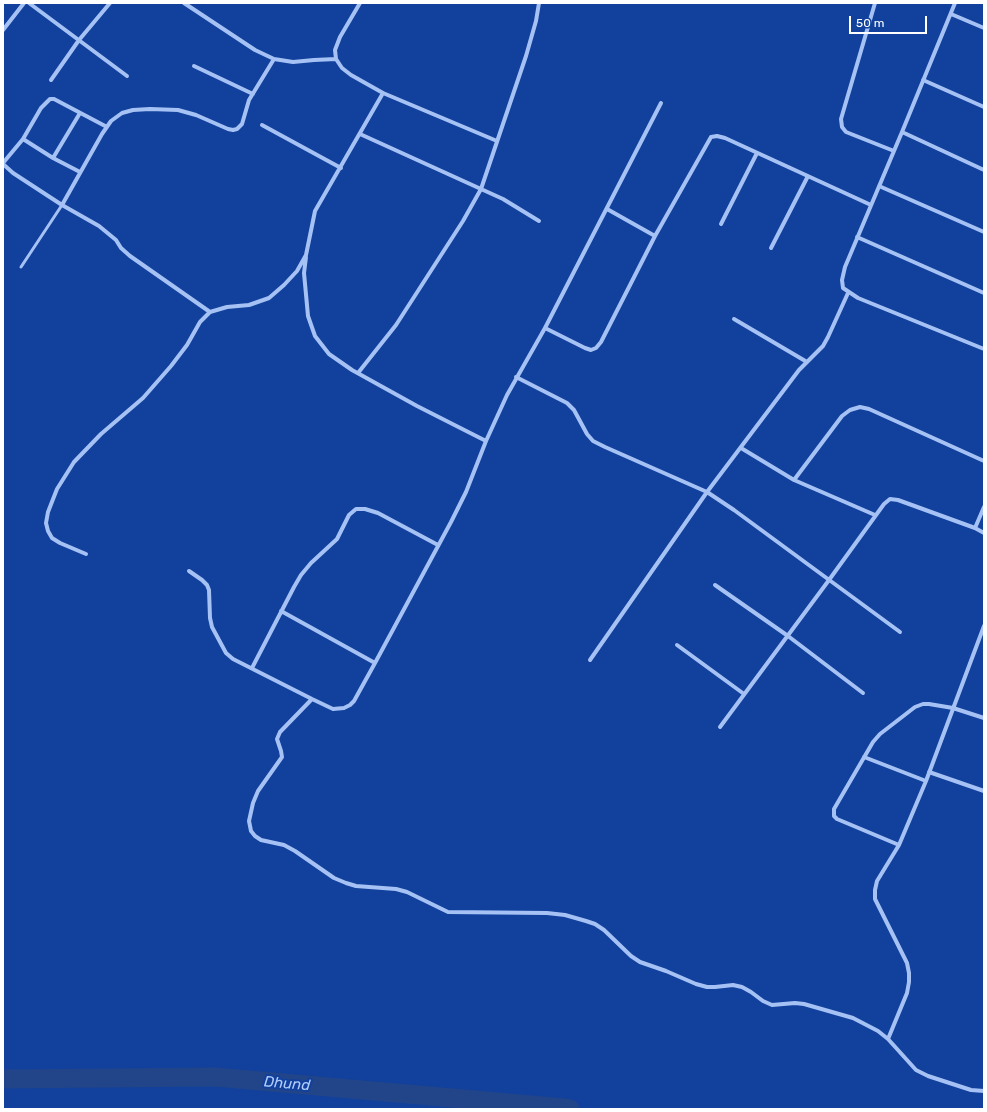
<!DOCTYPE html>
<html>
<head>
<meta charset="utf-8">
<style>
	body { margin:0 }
	#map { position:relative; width:987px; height:1112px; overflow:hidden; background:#11419c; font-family:Rubik,sans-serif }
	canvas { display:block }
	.frame { position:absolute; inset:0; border:4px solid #fff; pointer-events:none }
	.scale { position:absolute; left:849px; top:16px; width:78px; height:18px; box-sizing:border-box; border:2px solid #fff; border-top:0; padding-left:5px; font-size:12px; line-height:14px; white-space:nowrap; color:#fff; -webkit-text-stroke:3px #11419c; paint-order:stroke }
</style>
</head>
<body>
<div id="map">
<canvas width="987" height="1112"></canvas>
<div class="frame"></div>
<div class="scale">50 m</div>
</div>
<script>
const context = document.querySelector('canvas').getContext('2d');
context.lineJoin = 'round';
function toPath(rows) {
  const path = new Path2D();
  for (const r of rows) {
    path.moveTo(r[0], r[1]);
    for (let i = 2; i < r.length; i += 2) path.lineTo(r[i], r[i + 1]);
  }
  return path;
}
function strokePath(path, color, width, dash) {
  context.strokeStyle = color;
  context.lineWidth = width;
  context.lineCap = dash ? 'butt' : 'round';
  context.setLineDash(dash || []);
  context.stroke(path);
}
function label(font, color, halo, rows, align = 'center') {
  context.font = font + ' Rubik,sans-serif';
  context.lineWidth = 4;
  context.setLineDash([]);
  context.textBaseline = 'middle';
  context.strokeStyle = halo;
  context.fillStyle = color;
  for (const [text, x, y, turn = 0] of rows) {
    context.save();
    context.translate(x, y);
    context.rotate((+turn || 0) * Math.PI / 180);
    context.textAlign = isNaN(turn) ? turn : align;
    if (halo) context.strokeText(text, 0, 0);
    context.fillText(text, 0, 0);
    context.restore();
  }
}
strokePath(toPath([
	[3,1079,215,1077,565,1108,570,1109]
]), '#22458a', 19);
strokePath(toPath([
	[21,267,62,205]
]), '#a6c2f5', 3);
strokePath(toPath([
	[29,3,127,76],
	[184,3,255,50,274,59,293,62,314,60,336,59],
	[360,3,340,37,335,50,336,59,342,68,351,75,383,93,497,141],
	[875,3,841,119,842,127,846,132,894,151],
	[955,3,902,132,845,267,842,280,843,288,858,298,984,349],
	[951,14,984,28],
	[3,30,24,3],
	[194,66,253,94],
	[51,80,79,40,110,3],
	[923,80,984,107],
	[262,125,341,168],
	[902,132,984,170],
	[360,134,503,199,539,221],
	[23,139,53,158,80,172],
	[53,158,80,113],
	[3,163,23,139,41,108,50,99,54,99,107,127],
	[3,164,13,173,62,205,99,226,116,240,121,248,130,256,210,312],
	[879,186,984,232],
	[62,205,102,134,111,121,122,113,133,110,150,109,178,110,196,115,228,129,233,130,237,129,242,124,249,100,274,59],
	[607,209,655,236],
	[721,224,757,153],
	[857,237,984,293],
	[771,248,808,176],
	[306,257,304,273,308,316,315,336,329,354,352,370,417,406,486,441],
	[734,319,807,362],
	[545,328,585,348,591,350,596,348,601,342,655,236,711,137,717,136,725,138,871,205],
	[358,373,396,325,463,221,481,189,526,56,536,21,539,3],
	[516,377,567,403,574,410,587,434,593,441,605,447,707,492,734,510,900,632],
	[741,448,794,480,875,515],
	[794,480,842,416,850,410,860,407,869,409,984,461],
	[975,528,984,507],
	[86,554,60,543,52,538,48,531,46,523,48,512,57,489,74,462,101,434,143,398,171,366,187,345,200,322,210,312,227,307,249,305,269,298,284,285,297,271,306,255,315,211,383,93],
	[189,571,202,580,207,585,209,590,210,618,212,627,226,653,233,659,312,699,333,709,344,708,350,705,354,701,375,663,451,522,466,492,486,441,507,395,545,328,661,103],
	[715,585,788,636,863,693],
	[281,611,375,663],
	[677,645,744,694],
	[590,660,707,492,799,370,823,346,828,337,848,293],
	[252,668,294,587,301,575,311,563,337,539,349,515,356,509,365,509,378,513,438,545],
	[312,699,280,732,277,739,281,751,282,757,258,791,253,803,249,821,251,831,255,836,261,840,284,845,295,851,334,878,346,883,356,886,396,889,407,892,448,912,547,913,565,915,586,921,595,924,604,930,631,956,640,962,666,971,696,984,707,987,715,987,733,985,742,987,751,992,763,1001,772,1005,795,1003,804,1004,853,1018,878,1031,888,1039,916,1070,928,1076,971,1090,984,1091],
	[720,727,829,580,884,504,890,499,898,500,975,528,984,533],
	[864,757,926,781],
	[929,772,984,791],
	[899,845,837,819,834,816,834,809,873,742,880,734,915,707,923,704,929,704,953,708,984,718],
	[888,1039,907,993,909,982,909,973,907,963,875,899,875,890,877,881,899,845,926,781,984,626]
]), '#a6c2f5', 4);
label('italic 15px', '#b2cdfb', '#11419c', [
	["Dhund",287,1084,5]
]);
</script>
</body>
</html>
